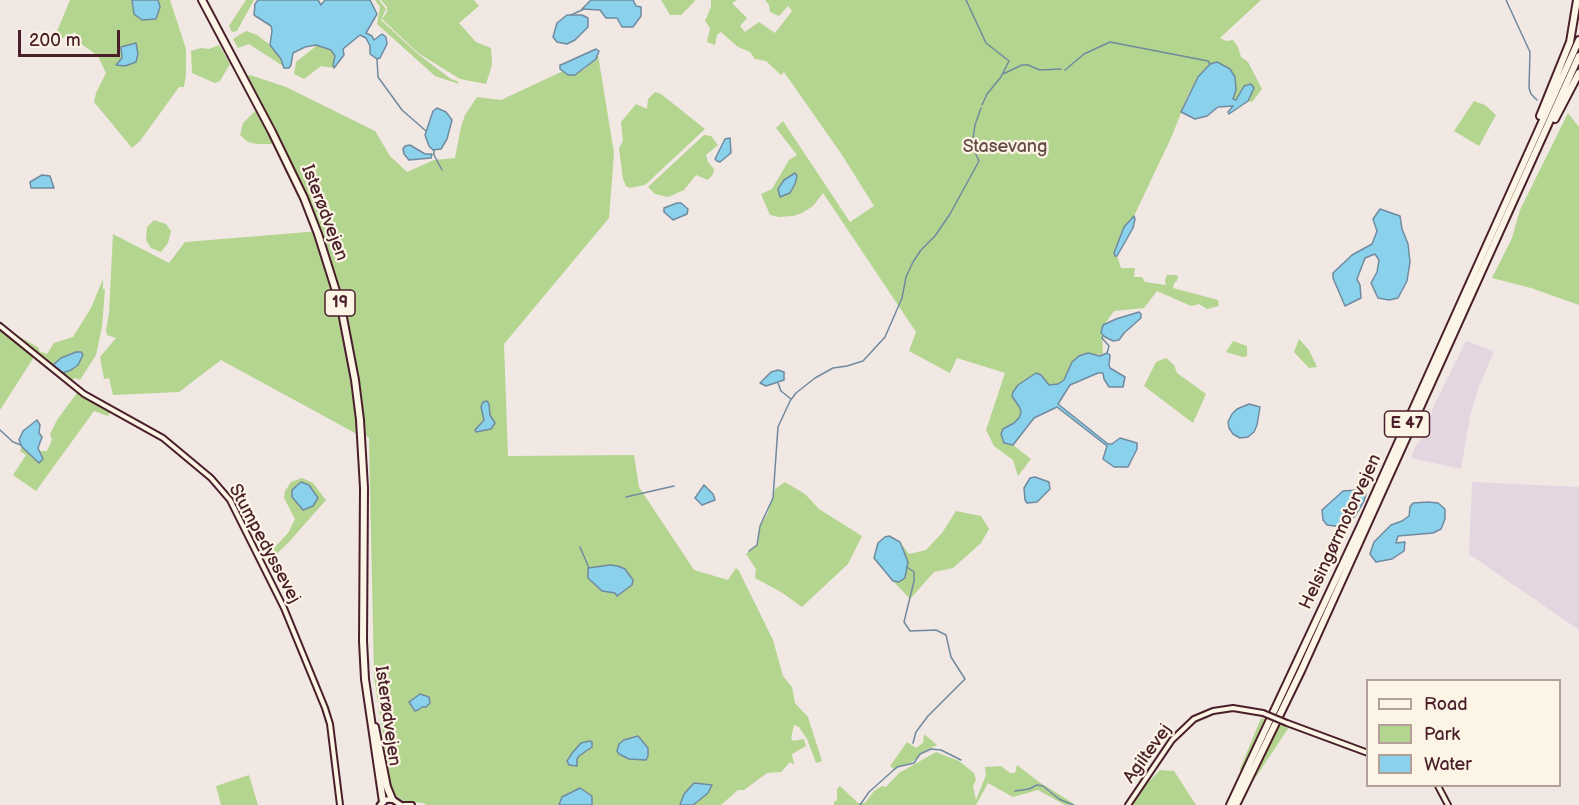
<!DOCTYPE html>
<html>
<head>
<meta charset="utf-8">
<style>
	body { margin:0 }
	#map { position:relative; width:1579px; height:805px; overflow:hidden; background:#f1e7e3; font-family:"Balsamiq Sans",sans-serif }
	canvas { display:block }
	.legend { position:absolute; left:1366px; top:679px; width:195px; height:108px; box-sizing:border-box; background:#fcf5e5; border:2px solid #b59f9b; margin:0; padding:8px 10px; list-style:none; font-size:18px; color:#4a1f2b }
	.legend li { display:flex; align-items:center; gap:12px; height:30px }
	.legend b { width:30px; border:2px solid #b59f9b }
	.scale { position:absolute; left:18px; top:30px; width:102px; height:27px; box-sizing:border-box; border:3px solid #4a1f2b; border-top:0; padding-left:8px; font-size:18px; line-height:21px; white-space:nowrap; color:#4a1f2b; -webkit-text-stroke:4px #fcf5e5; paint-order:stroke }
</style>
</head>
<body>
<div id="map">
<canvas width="1579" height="805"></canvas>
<ul class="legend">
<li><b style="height:8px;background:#fcf5e5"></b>Road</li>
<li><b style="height:16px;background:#b4d58f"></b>Park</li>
<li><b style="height:16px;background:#8ad1ec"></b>Water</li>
</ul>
<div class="scale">200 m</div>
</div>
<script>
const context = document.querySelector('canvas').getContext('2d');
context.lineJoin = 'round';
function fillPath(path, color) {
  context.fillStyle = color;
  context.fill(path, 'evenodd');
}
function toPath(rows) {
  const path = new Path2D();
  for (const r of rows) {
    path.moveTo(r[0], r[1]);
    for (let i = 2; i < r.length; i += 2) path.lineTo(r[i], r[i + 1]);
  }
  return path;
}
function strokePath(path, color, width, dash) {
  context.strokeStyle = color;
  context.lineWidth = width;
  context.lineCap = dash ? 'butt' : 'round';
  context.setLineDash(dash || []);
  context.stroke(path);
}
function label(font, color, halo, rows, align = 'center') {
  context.font = font + ' "Balsamiq Sans",sans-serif';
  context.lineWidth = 4.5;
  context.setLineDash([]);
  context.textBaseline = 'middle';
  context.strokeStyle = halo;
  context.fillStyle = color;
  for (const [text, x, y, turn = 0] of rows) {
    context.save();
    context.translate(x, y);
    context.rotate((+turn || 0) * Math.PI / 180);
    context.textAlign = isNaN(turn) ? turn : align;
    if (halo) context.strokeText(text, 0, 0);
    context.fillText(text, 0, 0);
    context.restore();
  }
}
fillPath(toPath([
	[1466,341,1494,351,1478,389,1470,416,1461,469,1411,458,1415,447,1428,430,1433,407],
	[1472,482,1579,487,1579,630,1469,554]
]), '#e4d6e1');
fillPath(toPath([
	[70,0,170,0,186,49,186,74,184,87,179,87,140,141,132,148,94,102,96,93,106,73,98,56,80,43,75,32,57,41,55,36],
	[246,0,254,0,237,31,232,32,229,26],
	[375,0,379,0,386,9,381,20,418,54,451,79,457,81,459,84,435,76,377,24,380,7],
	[381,0,474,0,479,6,459,23,476,42,491,48,492,65,486,84,460,79,418,53,382,19,387,12,387,7],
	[661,0,694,0,695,1,681,15,670,15],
	[711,0,737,0,732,3,747,18,740,26,745,32,759,22,775,33,792,11,788,6,779,16,770,12,769,5,765,0,1261,0,1220,38,1226,41,1233,40,1238,47,1241,57,1248,62,1262,89,1252,102,1248,101,1254,88,1244,86,1236,100,1232,99,1236,90,1235,77,1230,69,1204,69,1189,93,1171,138,1134,216,1124,227,1114,253,1117,256,1121,268,1135,268,1134,277,1142,277,1145,282,1166,285,1165,280,1167,275,1176,275,1178,276,1177,281,1174,283,1173,288,1218,300,1219,306,1207,309,1199,304,1191,306,1157,291,1144,308,1114,311,1102,328,1103,355,1088,353,1072,362,1064,380,1058,384,1049,385,1041,375,1015,401,1020,408,1021,413,1019,418,1009,426,1008,445,1013,445,1031,459,1018,476,1013,460,994,446,986,430,1005,373,957,358,950,373,909,351,916,332,823,193,813,206,802,213,793,216,779,217,770,215,761,194,772,189,789,160,797,155,776,128,783,121,850,222,874,206,842,155,784,72,781,75,766,61,755,59,750,52,738,47,721,32,717,35,715,45,707,42,710,28,705,21,711,7],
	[246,31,257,35,270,45,281,59,283,66,249,44,238,48,233,39],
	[219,45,230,64,220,81,215,83,192,73,191,51,201,48,209,49],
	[316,45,331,50,334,53,334,68,321,66,304,79,294,74,296,62,315,47],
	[598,55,614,153,609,218,504,344,508,456,634,455,639,487,694,570,728,580,736,568,739,571,773,640,783,676,792,687,795,703,808,717,822,761,816,763,807,739,799,727,794,725,791,738,793,741,804,739,806,746,792,754,794,765,790,762,781,772,767,773,744,790,738,790,721,805,427,805,423,803,404,801,392,793,374,677,369,437,368,438,367,436,355,433,221,360,179,392,113,395,109,378,104,379,100,357,116,338,107,335,106,330,109,313,113,234,169,263,185,242,320,231,296,172,247,76,250,75,286,87,375,131,390,156,407,172,434,160,455,158,461,127,465,115,477,97,501,100,563,71,565,74,585,69],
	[655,92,661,94,705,129,645,185,630,188,626,186,623,179,619,148,623,141,621,122,636,104,647,109,648,99],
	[1474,101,1485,105,1496,115,1479,146,1454,131],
	[255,111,259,117,273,144,257,144,248,142,240,135,243,123],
	[1568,113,1579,127,1579,305,1531,288,1492,278,1512,238,1520,210],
	[704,135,711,136,718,145,706,155,708,162,714,169,713,174,708,180,696,175,684,190,668,197,655,194,648,187],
	[154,220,166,224,171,231,168,243,161,252,151,248,146,240,147,227],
	[103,279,103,289,105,289,102,327,96,355,80,380,75,378,71,381,63,373,78,365,76,352,61,358,53,365,15,334,39,348,39,351,47,354,54,343,73,337,91,308],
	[0,330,34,357,0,410],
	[1299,339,1309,350,1317,367,1309,368,1294,352],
	[1233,341,1247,346,1247,356,1243,357,1226,352],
	[1166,358,1174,365,1177,373,1206,394,1193,423,1144,386,1156,362],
	[77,393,110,412,108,416,94,411,36,491,13,475,26,455,20,451,22,447,34,459,43,459,40,451,47,451,52,440,50,434,57,420],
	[302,478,313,483,326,500,288,543,267,563,265,558,288,533,295,519,284,498,285,491,291,482],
	[785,482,805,494,819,509,862,536,848,564,802,607,781,592,755,578,756,569,746,554,757,545,760,526,767,515,775,489],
	[956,511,981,516,989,529,981,543,953,568,934,572,910,599,893,581,899,582,906,556,900,542,909,554,926,550,942,533],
	[1261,718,1267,720,1242,772,1240,769],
	[1279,724,1289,727,1254,780],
	[924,734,937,745,921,753,921,755,908,765,898,767,896,770,890,766,907,742,916,748,923,743],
	[936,752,959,761,974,773,976,780,973,786,976,800,986,775,985,767,1001,766,1010,773,1015,773,1017,765,1039,782,1076,805,1065,805,1038,790,1013,797,988,783,976,805,834,805,834,802,837,800,837,789,840,786,858,803,865,803,874,791,882,786,886,787,899,773],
	[1160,770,1174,771,1196,805,1133,805,1138,793],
	[249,775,258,805,221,805,216,786]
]), '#b4d58f');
const water = toPath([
	[132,0,158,0,160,7,156,19,142,20,134,14,132,0],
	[258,0,318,0,321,5,325,0,370,0,377,14,366,33,372,36,374,40,382,34,386,37,387,44,380,58,377,59,370,54,370,46,366,38,360,35,343,49,344,55,334,68,333,65,335,56,331,50,316,45,305,47,293,53,291,65,289,68,284,68,281,59,270,45,272,31,271,26,254,15,255,4,258,0],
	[591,0,633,0,636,6,641,7,641,16,633,27,622,27,617,18,606,18,600,10,582,9,591,0],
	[567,15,582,15,588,18,588,27,575,40,567,44,557,42,553,37,557,23,567,15],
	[136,43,138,54,136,62,125,66,116,65,122,58,121,47,136,43],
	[596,49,599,51,596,59,575,75,568,75,560,69,560,65,563,64,596,49],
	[1217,62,1230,69,1235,77,1236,90,1233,99,1236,100,1244,86,1251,84,1254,88,1248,101,1229,114,1228,112,1233,106,1218,107,1207,116,1195,119,1181,112,1198,77,1210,64,1217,62],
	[437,108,446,112,452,120,447,139,441,149,433,150,429,146,425,135,433,111,437,108],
	[730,138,731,153,720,162,717,161,715,159,725,139,730,138],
	[410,145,425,154,432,154,431,158,409,160,404,154,403,149,405,146,410,145],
	[795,173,797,176,795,184,790,193,780,197,778,189,784,180,795,173],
	[42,175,50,176,54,188,31,188,30,182,42,175],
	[677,203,681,203,688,209,687,214,673,220,664,212,664,208,677,203],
	[1380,209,1400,216,1402,229,1408,244,1410,262,1407,281,1398,298,1389,300,1378,298,1371,283,1377,272,1379,260,1375,254,1365,258,1357,279,1360,285,1361,298,1345,306,1333,278,1333,273,1352,255,1372,244,1377,231,1373,219,1380,209],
	[1134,216,1135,219,1133,228,1117,256,1115,256,1114,253,1124,227,1134,216],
	[1139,312,1141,314,1141,318,1124,333,1119,340,1113,341,1105,337,1101,333,1103,325,1116,319,1139,312],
	[76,352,81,352,83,355,78,365,71,370,63,373,53,365,61,358,76,352],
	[1088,353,1100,356,1107,353,1110,355,1109,365,1110,368,1125,377,1123,387,1109,387,1104,379,1103,373,1098,373,1070,385,1058,404,1108,444,1112,444,1120,438,1137,443,1137,449,1128,467,1114,467,1103,459,1107,446,1057,407,1034,418,1013,445,1004,443,1001,434,1003,429,1014,423,1019,418,1021,413,1020,408,1012,396,1013,392,1018,385,1036,373,1041,375,1049,385,1058,384,1064,380,1072,362,1079,356,1088,353],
	[778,370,784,372,784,380,766,386,760,383,771,372,778,370],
	[487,401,489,404,490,415,495,423,491,429,476,432,475,430,484,420,481,407,483,402,487,401],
	[1249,404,1260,407,1257,425,1254,432,1248,437,1240,438,1233,434,1229,428,1228,422,1232,414,1237,409,1249,404],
	[37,420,40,425,39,433,42,437,38,448,43,459,39,463,22,447,19,440,23,431,37,420],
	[1035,477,1049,482,1050,489,1037,502,1027,503,1025,500,1024,488,1030,478,1035,477],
	[301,482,309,485,318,498,313,506,303,510,292,497,292,490,301,482],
	[704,485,713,494,715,500,702,505,695,498,704,485],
	[1358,490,1366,494,1364,501,1356,515,1343,527,1327,525,1323,520,1322,510,1343,491,1358,490],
	[1428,502,1438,503,1445,509,1445,519,1441,529,1433,533,1398,536,1396,543,1405,542,1404,551,1392,559,1376,562,1370,554,1374,542,1391,525,1402,521,1409,516,1410,507,1413,503,1428,502],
	[889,536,900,542,908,562,905,578,899,582,893,581,874,558,878,543,885,537,889,536],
	[610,565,618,566,625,569,633,580,632,585,617,596,615,593,602,591,588,578,588,568,610,565],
	[420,694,429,697,430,703,426,707,422,707,418,710,415,711,409,702,420,694],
	[638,736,648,748,648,756,646,760,629,759,619,754,617,751,619,744,624,740,638,736],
	[590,741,592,742,592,747,579,756,577,759,577,766,569,765,567,761,573,752,581,743,590,741],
	[694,783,712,785,708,793,693,805,680,805,684,794,694,783],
	[580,788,592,796,592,805,559,805,562,797,580,788]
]);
fillPath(water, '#8ad1ec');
strokePath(water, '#708a9f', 1.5);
strokePath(toPath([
	[966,0,986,43,1009,61,1001,77,987,94,982,105],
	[1506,0,1530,52,1529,88,1531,94,1537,100],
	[571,15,584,9],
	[377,59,378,77,402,110,426,131],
	[1065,70,1084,54,1110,42,1208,61,1210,64],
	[1003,74,1022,65,1028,65,1040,70,1061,69],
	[434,150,434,155,442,170],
	[1103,336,1102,338,1109,346,1107,353],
	[778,383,781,391,791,399],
	[0,430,13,442,21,445],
	[626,497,674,486],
	[580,547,589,568],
	[749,551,757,545,760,526,773,498,778,427,790,401,796,393,815,378,833,368,847,366,863,361,885,337,902,298,906,277,913,262,921,250,935,236,950,214,979,161,972,146,975,125,981,108],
	[907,567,914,572,914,581,904,622,910,631,936,630,946,635,951,657,965,679,928,716,916,732,913,743],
	[1015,791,1029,789,1037,785,1043,786,1059,799,1073,805],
	[860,805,869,792,897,767,914,763,920,754,931,749,941,750,961,760]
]), '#708a9f', 1.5);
const minor = toPath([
	[0,326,84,394,163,438,211,478,230,500,284,608,325,708,330,724,340,805],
	[1287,723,1368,753],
	[1438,786,1448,805],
	[404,805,412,805],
	[1128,805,1172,740,1194,719,1213,711,1233,708,1263,713]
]);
const major = toPath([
	[380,805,385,800,392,799,401,805]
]);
const highway = toPath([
	[202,0,272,132,304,198,318,234,341,307,355,380,360,420,364,488,363,641,365,679,383,802],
	[1540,116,1570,42,1577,0],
	[1555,119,1579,73],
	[375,727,387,787,392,799],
	[1230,805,1361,525,1579,40],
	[1236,805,1301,671,1579,56]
]);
strokePath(minor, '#4a1f2b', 8);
strokePath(major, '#4a1f2b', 9);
strokePath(highway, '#4a1f2b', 10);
strokePath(minor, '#fcf5e5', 4);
strokePath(major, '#fcf5e5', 4.5);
strokePath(highway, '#fcf5e5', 6);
const minorBridge = toPath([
	[1263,713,1287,723]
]);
strokePath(minorBridge, '#4a1f2b', 8, []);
strokePath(minorBridge, '#fcf5e5', 4);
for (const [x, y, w] of [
	[340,303,30],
	[1407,424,45]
]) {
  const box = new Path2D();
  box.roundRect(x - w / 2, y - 13, w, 26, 4.5);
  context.fillStyle = '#fcf5e5';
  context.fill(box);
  strokePath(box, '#4a1f2b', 1.5);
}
label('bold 16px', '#4a1f2b', null, [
	["19",340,303],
	["E 47",1407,424]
]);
label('18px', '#644c44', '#fcf5e5', [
	["Stasevang",1005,147]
]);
label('18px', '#4a1f2b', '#fcf5e5', [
	["Isterødvejen",324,213,69],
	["Helsingørmotorvejen",1341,532,-65],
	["Stumpedyssevej",264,544,62],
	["Isterødvejen",387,716,82],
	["Agiltevej",1148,754,-54]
]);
</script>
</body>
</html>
